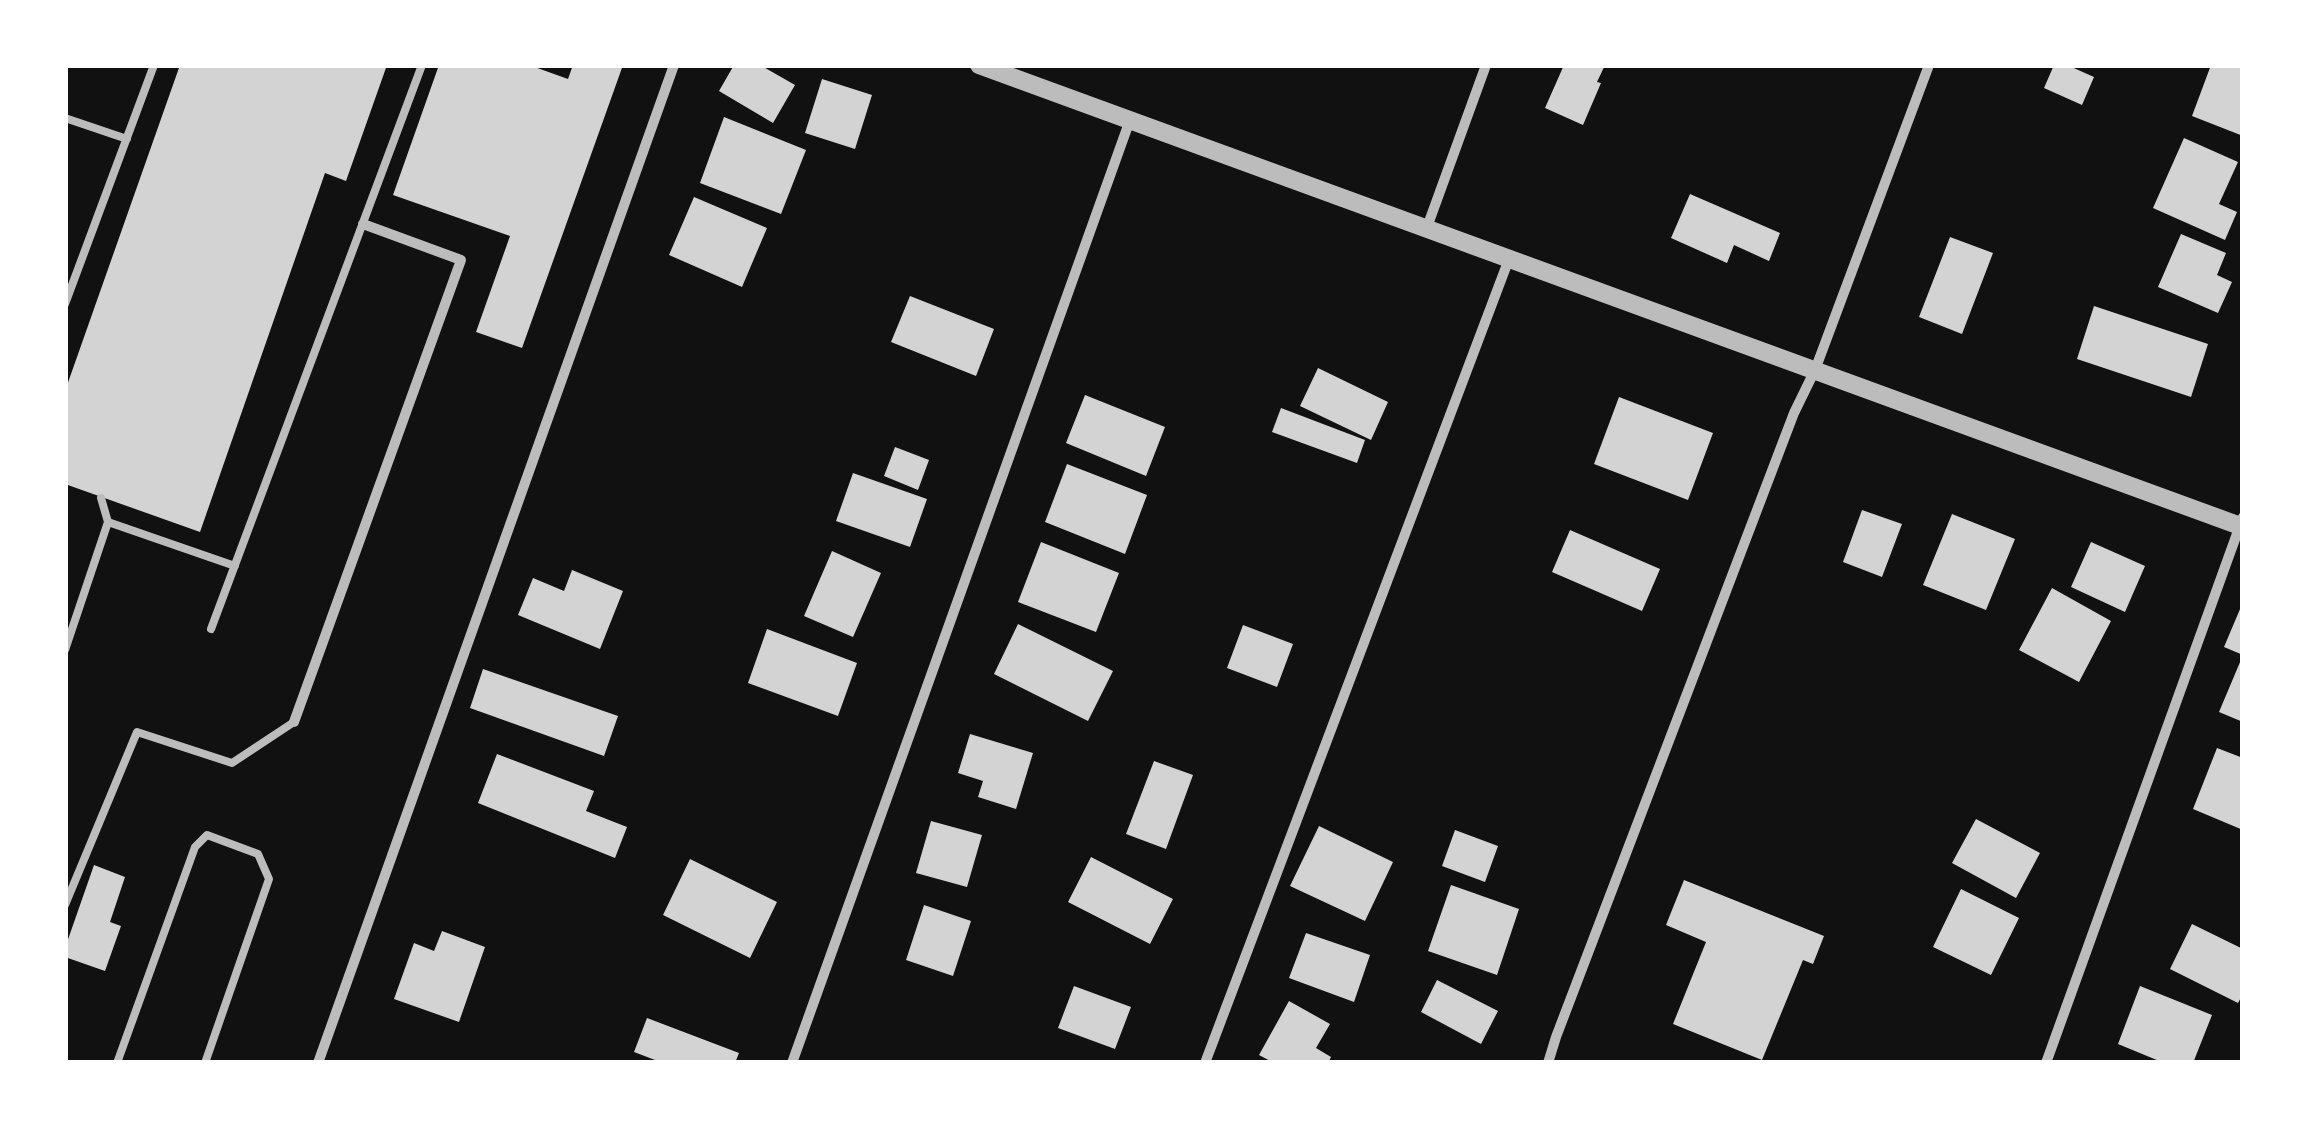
<!DOCTYPE html>
<html>
<head>
<meta charset="utf-8">
<style>
	body { margin:0 }
	#map { position:relative; width:2308px; height:1128px; overflow:hidden; background:#111; font-family:"Noto Serif",serif }
	canvas { display:block }
	.frame { position:absolute; inset:0; border:68px solid #fff; pointer-events:none }
</style>
</head>
<body>
<div id="map">
<canvas width="2308" height="1128"></canvas>
<div class="frame"></div>
</div>
<script>
const context = document.querySelector('canvas').getContext('2d');
context.lineJoin = 'round';
function fillPath(path, color) {
  context.fillStyle = color;
  context.fill(path, 'evenodd');
}
function toPath(rows) {
  const path = new Path2D();
  for (const r of rows) {
    path.moveTo(r[0], r[1]);
    for (let i = 2; i < r.length; i += 2) path.lineTo(r[i], r[i + 1]);
  }
  return path;
}
function strokePath(path, color, width, dash) {
  context.strokeStyle = color;
  context.lineWidth = width;
  context.lineCap = dash ? 'butt' : 'round';
  context.setLineDash(dash || []);
  context.stroke(path);
}
fillPath(toPath([
	[180,65,387,65,346,181,325,173,200,532,65,484,65,391],
	[439,65,529,65,568,79,573,65,623,65,522,348,476,332,510,236,393,195],
	[734,65,760,65,795,85,773,123,719,91],
	[1564,65,1605,65,1597,82,1601,83,1583,125,1545,108],
	[2054,65,2067,65,2094,77,2082,105,2044,88],
	[2211,65,2243,65,2243,136,2192,116],
	[822,79,872,95,855,149,805,133],
	[724,117,806,150,781,214,700,183],
	[2184,138,2238,162,2219,204,2237,212,2225,240,2153,208],
	[1690,194,1780,233,1769,261,1734,245,1727,263,1671,238],
	[694,197,767,228,742,287,669,255],
	[2181,234,2226,253,2217,275,2232,282,2218,313,2158,287],
	[1950,237,1993,253,1962,334,1919,317],
	[910,296,994,329,976,376,891,342],
	[2094,306,2208,344,2191,397,2077,359],
	[1318,368,1388,402,1371,440,1300,406],
	[1085,395,1165,427,1146,476,1066,443],
	[1619,397,1713,433,1688,500,1594,464],
	[1281,408,1365,440,1357,463,1272,432],
	[895,447,929,460,918,490,884,476],
	[1067,464,1147,495,1125,554,1045,522],
	[853,473,927,499,910,547,836,521],
	[1862,510,1902,524,1882,577,1843,562],
	[1952,514,2015,539,1986,610,1923,585],
	[1570,530,1660,569,1642,611,1552,572],
	[1041,542,1119,573,1096,632,1018,602],
	[2091,542,2145,566,2125,612,2071,587],
	[832,551,881,573,853,637,804,616],
	[572,570,623,591,600,649,518,615,533,578,564,591],
	[2052,588,2111,621,2079,682,2019,650],
	[2243,602,2243,722,2219,712,2243,655,2224,647],
	[1018,624,1113,671,1088,721,994,674],
	[1243,625,1293,644,1277,687,1227,668],
	[767,629,857,663,838,716,748,683],
	[483,669,618,716,604,756,470,708],
	[970,734,1033,753,1016,809,978,797,983,781,958,773],
	[2217,748,2243,758,2243,830,2193,809],
	[497,754,594,791,586,811,627,827,615,858,478,803],
	[1154,761,1193,775,1166,849,1126,834],
	[1976,819,2040,853,2016,898,1952,863],
	[931,821,982,835,967,887,916,873],
	[1319,826,1393,862,1365,921,1290,886],
	[1455,830,1498,846,1485,882,1442,866],
	[1091,857,1173,899,1150,944,1068,902],
	[690,859,777,902,750,958,663,915],
	[94,865,125,877,110,922,121,926,105,971,65,957,65,948],
	[1684,880,1824,936,1813,964,1803,960,1762,1060,1673,1024,1706,942,1666,925],
	[1451,885,1519,909,1497,975,1428,951],
	[1961,889,2019,918,1991,975,1933,947],
	[924,905,971,921,953,976,906,960],
	[2192,924,2243,949,2243,994,2238,1003,2170,969],
	[442,931,485,947,459,1022,394,999,414,943,434,951],
	[1306,933,1370,955,1354,1002,1289,978],
	[1437,980,1498,1011,1481,1044,1421,1012],
	[1074,986,1131,1007,1115,1049,1058,1028],
	[2140,986,2212,1015,2193,1063,2164,1063,2118,1044],
	[1289,1001,1330,1024,1316,1048,1331,1057,1328,1063,1274,1063,1259,1055],
	[647,1018,739,1053,735,1063,663,1063,634,1052]
]), '#d3d3d3');
strokePath(toPath([
	[65,118,127,139],
	[65,304,154,65],
	[101,498,108,522],
	[211,629,422,65],
	[65,650,108,522,235,566],
	[65,905,137,732,232,763,294,722],
	[117,1063,195,847,207,835,258,854,269,879,205,1063]
]), '#bcbcbc', 8);
strokePath(toPath([
	[1426,230,1486,65],
	[294,722,461,260,363,224],
	[318,1063,674,65],
	[792,1063,1130,120],
	[1205,1063,1509,259],
	[1548,1063,1556,1037,1794,413,1815,370,1929,65],
	[2046,1063,2243,517]
]), '#bcbcbc', 10);
strokePath(toPath([
	[979,65,2243,527]
]), '#bcbcbc', 18);
</script>
</body>
</html>
